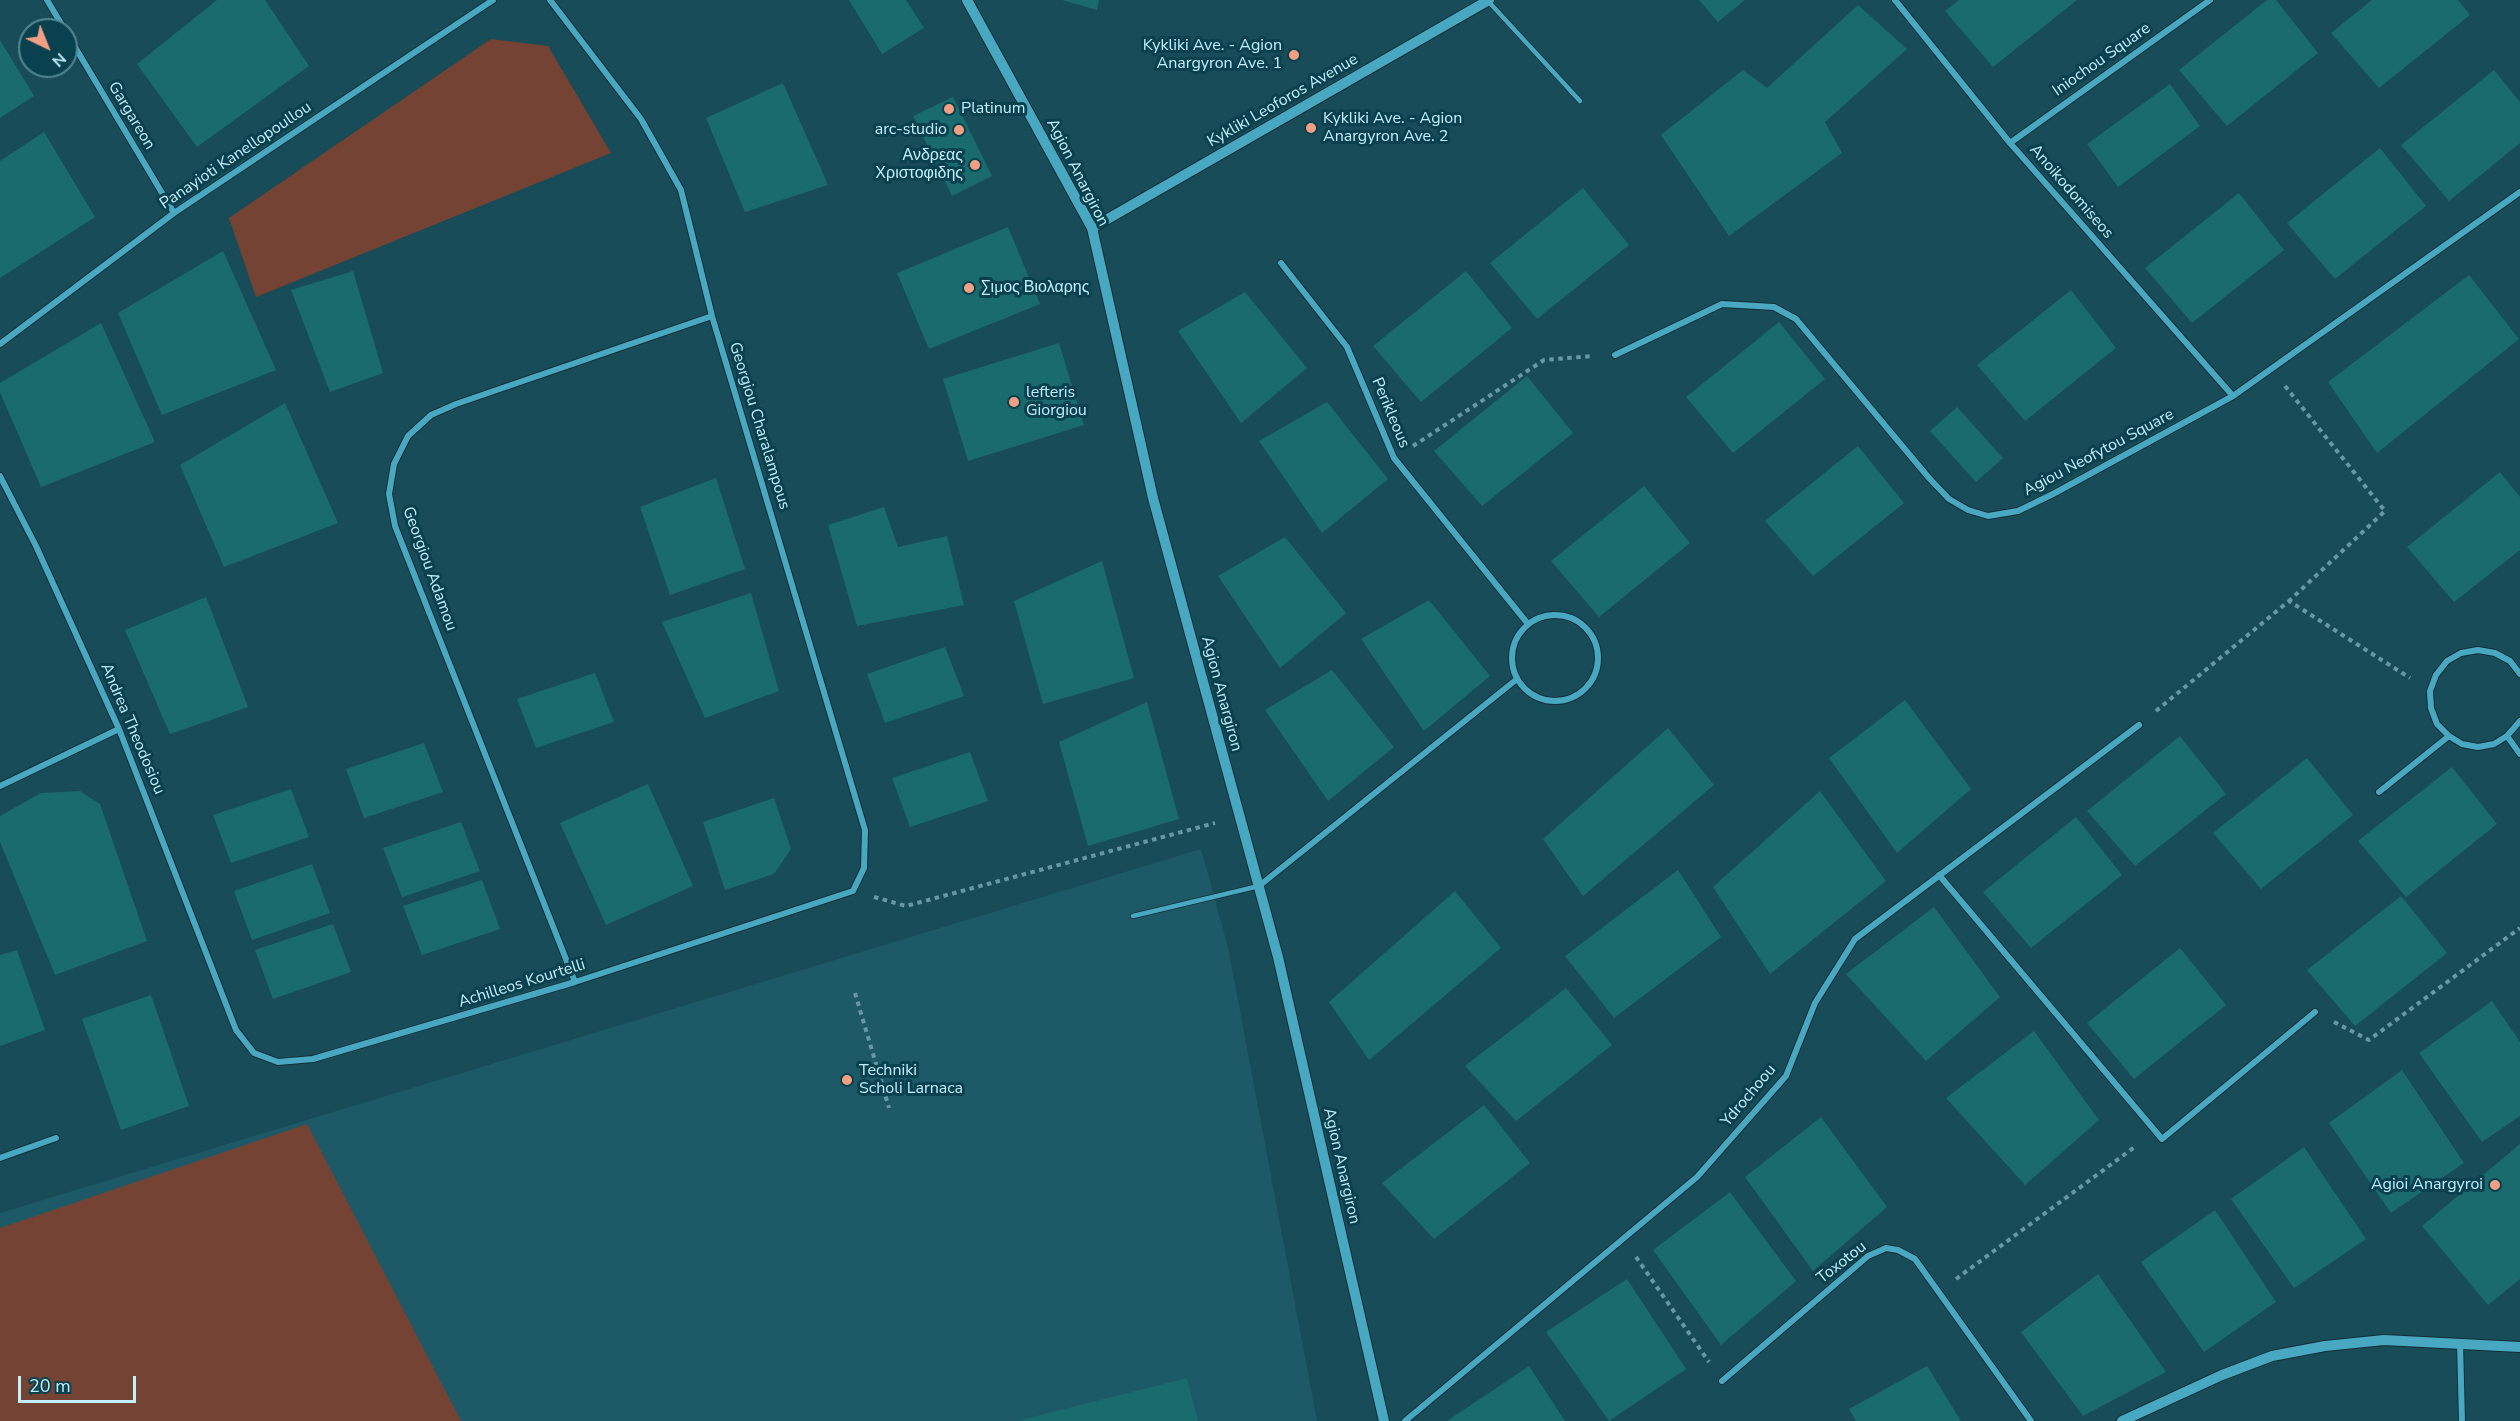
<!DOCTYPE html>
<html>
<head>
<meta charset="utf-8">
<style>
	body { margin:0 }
	#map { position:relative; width:2520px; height:1421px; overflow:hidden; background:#194c59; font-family:"Nunito Sans",sans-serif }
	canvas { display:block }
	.north { position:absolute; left:18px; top:18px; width:60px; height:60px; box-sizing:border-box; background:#0a414e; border:2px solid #548693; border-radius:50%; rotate:137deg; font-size:16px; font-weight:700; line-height:24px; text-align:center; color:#c3eefb }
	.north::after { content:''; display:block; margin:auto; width:21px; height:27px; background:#f39f84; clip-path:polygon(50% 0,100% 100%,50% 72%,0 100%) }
	.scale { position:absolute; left:18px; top:1376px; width:118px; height:27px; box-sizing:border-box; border:3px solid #c3eefb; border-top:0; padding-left:8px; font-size:18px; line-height:21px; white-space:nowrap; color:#c3eefb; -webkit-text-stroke:4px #0a414e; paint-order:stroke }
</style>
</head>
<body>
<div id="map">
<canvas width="2520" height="1421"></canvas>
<div class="north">N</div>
<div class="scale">20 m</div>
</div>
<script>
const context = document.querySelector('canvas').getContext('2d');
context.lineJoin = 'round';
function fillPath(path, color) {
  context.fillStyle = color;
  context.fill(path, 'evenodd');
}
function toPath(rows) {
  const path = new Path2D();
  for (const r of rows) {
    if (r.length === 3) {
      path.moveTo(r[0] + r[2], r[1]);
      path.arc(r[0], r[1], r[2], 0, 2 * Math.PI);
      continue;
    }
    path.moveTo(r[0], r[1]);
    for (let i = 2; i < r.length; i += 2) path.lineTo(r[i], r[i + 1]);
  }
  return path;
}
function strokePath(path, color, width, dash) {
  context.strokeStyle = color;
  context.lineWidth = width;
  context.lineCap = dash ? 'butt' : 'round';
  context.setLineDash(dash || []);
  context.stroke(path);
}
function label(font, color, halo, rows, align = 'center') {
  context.font = font + ' "Nunito Sans",sans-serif';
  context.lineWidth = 6;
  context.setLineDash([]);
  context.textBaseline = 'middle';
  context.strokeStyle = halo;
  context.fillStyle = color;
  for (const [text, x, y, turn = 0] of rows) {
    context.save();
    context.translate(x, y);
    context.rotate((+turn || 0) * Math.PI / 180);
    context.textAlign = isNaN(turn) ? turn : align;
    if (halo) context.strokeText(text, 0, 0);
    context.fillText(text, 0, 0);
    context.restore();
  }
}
fillPath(toPath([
	[1201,849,1228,947,1317,1421,0,1421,0,1213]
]), '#1e5968');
fillPath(toPath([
	[491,39,548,46,611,153,256,297,229,218],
	[307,1124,461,1421,0,1421,0,1228]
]), '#754333');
fillPath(toPath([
	[217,0,265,0,309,66,197,147,137,64],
	[849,0,906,0,924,28,882,54],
	[1062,0,1099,0,1097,10],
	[1699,0,1745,0,1718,22],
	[1959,0,2077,0,1993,67,1945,11],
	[2267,0,2276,0,2318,53,2227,126,2179,70],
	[2372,0,2458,0,2470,15,2379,88,2331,33],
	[1858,5,1907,49,1825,122,1842,153,1729,236,1661,135,1743,70,1767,88],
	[0,40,34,96,0,118],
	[2494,70,2520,102,2520,143,2449,201,2401,145],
	[783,83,828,185,745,212,706,118],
	[2170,84,2200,126,2118,187,2087,144],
	[953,97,992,176,952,196,913,116],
	[44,132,95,217,0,278,0,161],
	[2380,148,2426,206,2335,279,2287,223],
	[1583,188,1629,245,1537,319,1490,263],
	[2239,193,2284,250,2192,323,2145,268],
	[1008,227,1040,304,929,349,897,273],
	[223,251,276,370,162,415,118,313],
	[353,271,383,373,330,392,291,290],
	[1466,271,1512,328,1421,402,1373,346],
	[2469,275,2519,339,2377,453,2328,382],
	[2071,290,2116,348,2025,421,1977,365],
	[1245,292,1307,368,1241,423,1178,331],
	[1779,322,1825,379,1733,453,1686,397],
	[101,323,155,442,41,487,0,392,0,383],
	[1059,343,1084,425,968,461,943,379],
	[1527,376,1573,433,1482,506,1434,451],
	[1327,402,1388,479,1322,533,1259,441],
	[285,403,338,523,224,567,180,465],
	[1957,407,2003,458,1976,482,1930,431],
	[1858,446,1904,503,1813,576,1765,521],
	[2500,472,2520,497,2520,550,2454,602,2407,547],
	[716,478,745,569,670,595,640,507],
	[1644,486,1690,543,1599,617,1551,561],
	[884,507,898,547,947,536,964,605,857,626,828,525],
	[1285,537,1346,613,1280,668,1218,576],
	[1102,561,1134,678,1043,704,1014,601],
	[751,593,779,691,705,718,662,622],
	[206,597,248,707,170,734,125,630],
	[1429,600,1490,676,1424,731,1361,639],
	[945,647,964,696,885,723,867,674],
	[1332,670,1394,747,1328,801,1265,710],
	[595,673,614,722,536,748,517,699],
	[1905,700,1971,789,1897,853,1829,758],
	[1147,702,1179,819,1088,846,1059,742],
	[1668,728,1714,785,1583,896,1543,839],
	[2180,736,2226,794,2135,866,2087,811],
	[424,743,443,792,364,818,346,769],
	[970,752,988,801,910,827,892,778],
	[2307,758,2353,815,2261,889,2213,833],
	[2452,767,2497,824,2406,897,2358,841],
	[648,784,693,886,606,925,560,823],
	[291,789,309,837,231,863,213,815],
	[80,791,100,804,147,941,55,975,0,842,0,816,41,793],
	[1820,791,1886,881,1770,974,1713,887],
	[774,798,791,849,774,874,725,890,703,822],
	[2076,817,2122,875,2031,948,1983,892],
	[461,822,480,871,402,897,383,848],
	[312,864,330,913,252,940,234,891],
	[1678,870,1721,937,1614,1018,1565,956],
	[482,880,500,929,422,955,403,906],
	[1455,891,1501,948,1369,1060,1329,1002],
	[2401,896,2447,953,2355,1026,2307,970],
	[1934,907,2000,997,1926,1061,1846,974],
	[333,924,351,972,273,999,255,950],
	[2180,948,2226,1005,2134,1079,2087,1023],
	[17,950,45,1030,0,1046,0,955],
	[1566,988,1612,1045,1516,1121,1465,1066],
	[151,995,189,1106,121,1130,82,1019],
	[2492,1001,2520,1042,2520,1116,2482,1142,2419,1053],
	[2034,1031,2099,1120,2025,1185,1946,1098],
	[2402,1070,2464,1163,2391,1213,2329,1123],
	[1484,1105,1530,1163,1434,1239,1382,1183],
	[1821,1117,1887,1207,1813,1271,1745,1177],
	[2520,1144,2520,1279,2488,1305,2422,1226],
	[2304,1147,2366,1239,2294,1288,2231,1199],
	[1730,1192,1796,1281,1721,1345,1653,1250],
	[2215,1210,2276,1302,2204,1352,2141,1262],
	[2098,1274,2166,1372,2083,1416,2021,1332],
	[1627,1279,1686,1369,1609,1421,1546,1332],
	[1529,1366,1565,1421,1447,1421],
	[1927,1366,1961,1421,1856,1421,1849,1409],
	[1187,1378,1198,1421,1021,1421,1021,1420]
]), '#196b6e');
const service = toPath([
	[1488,1,1580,101],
	[1133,916,1259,886]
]);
const minor = toPath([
	[47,0,65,30],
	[1895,0,2010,143,2233,396],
	[66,32,174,213],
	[2010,143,2210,0],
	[1281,263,1347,347,1394,458,1528,624],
	[0,344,174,213,493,0],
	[1615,355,1722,304,1774,307,1796,319,1929,478,1949,499,1968,510,1988,516,2018,511,2053,494,2233,396,2520,192],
	[0,476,36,546,119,729,236,1030,254,1053,278,1062,313,1059,575,982,853,891,864,868,865,830,712,316,681,190,641,119,550,0],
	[1555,658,43],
	[2520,674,2510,661,2495,653,2478,650,2461,653,2447,661,2436,675,2430,691,2431,708,2437,724,2449,736,2462,744,2478,747,2494,744,2507,736,2520,721],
	[2507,736,2520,754],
	[0,786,119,729],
	[2379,792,2449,736],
	[1939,875,2162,1139,2315,1012],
	[1259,886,1517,679],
	[575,982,395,526,389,494,394,464,408,436,431,415,456,404,712,316],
	[0,1158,56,1138],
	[2460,1343,2462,1421],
	[1722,1381,1868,1256,1886,1248,1898,1250,1915,1259,2031,1421],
	[1405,1421,1697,1177,1786,1076,1815,1003,1855,939,2139,725]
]);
const tertiary = toPath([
	[967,0,1092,228,1153,498,1278,957,1384,1421],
	[1092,228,1489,0],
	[2122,1421,2222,1375,2272,1356,2325,1346,2384,1340,2520,1347]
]);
strokePath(service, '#113038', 6);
strokePath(minor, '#113038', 8);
strokePath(tertiary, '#113038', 12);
strokePath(toPath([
	[2285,386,2385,511,2289,601],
	[1413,446,1544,360,1593,356],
	[2156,711,2289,601,2410,678],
	[874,897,906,906,1215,823],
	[855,993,889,1108],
	[2334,1022,2369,1040,2520,928],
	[1636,1257,1709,1362],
	[1956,1279,2136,1146]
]), '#6898a5', 4, [4.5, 4.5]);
strokePath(service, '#48a8c1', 4.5);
strokePath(minor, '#48a8c1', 6);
strokePath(tertiary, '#48a8c1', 10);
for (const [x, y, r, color] of [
	[1294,55,6,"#f39f84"],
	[949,109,6,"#f39f84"],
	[1311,128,6,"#f39f84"],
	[959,130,6,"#f39f84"],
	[975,165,6,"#f39f84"],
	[969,288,6,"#f39f84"],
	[1014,402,6,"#f39f84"],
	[847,1080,6,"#f39f84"],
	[2495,1185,6,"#f39f84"]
]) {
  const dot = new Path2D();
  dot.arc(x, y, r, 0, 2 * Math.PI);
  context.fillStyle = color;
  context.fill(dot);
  strokePath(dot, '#0a414e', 2);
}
label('16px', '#c3eefb', '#0a414e', [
	["Kykliki Ave. - Agion",1282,46,"right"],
	["Anargyron Ave. 1",1282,64,"right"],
	["Platinum",961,109],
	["Kykliki Ave. - Agion",1323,119],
	["Anargyron Ave. 2",1323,137],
	["arc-studio",947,130,"right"],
	["Ανδρεας",963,156,"right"],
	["Χριστοφιδης",963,174,"right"],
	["Σιμος Βιολαρης",981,288],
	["lefteris",1026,393],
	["Giorgiou",1026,411],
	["Techniki",859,1071],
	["Scholi Larnaca",859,1089],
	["Agioi Anargyroi",2483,1185,"right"]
], 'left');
label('16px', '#c3eefb', '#0a414e', [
	["Iniochou Square",2102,60,-35],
	["Kykliki Leoforos Avenue",1283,101,-30],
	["Gargareon",131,116,59],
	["Panayioti Kanellopoullou",236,156,-34],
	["Agion Anargiron",1077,173,63],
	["Anoikodomiseos",2071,192,49],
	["Perikleous",1390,413,67],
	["Georgiou Charalampous",759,426,73],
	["Agiou Neofytou Square",2099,453,-28],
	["Georgiou Adamou",429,569,70],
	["Agion Anargiron",1221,694,75],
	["Andrea Theodosiou",132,729,67],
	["Achilleos Kourtelli",522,984,-17],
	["Ydrochoou",1749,1096,-50],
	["Agion Anargiron",1341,1166,77],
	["Toxotou",1842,1263,-38]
]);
</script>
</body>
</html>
